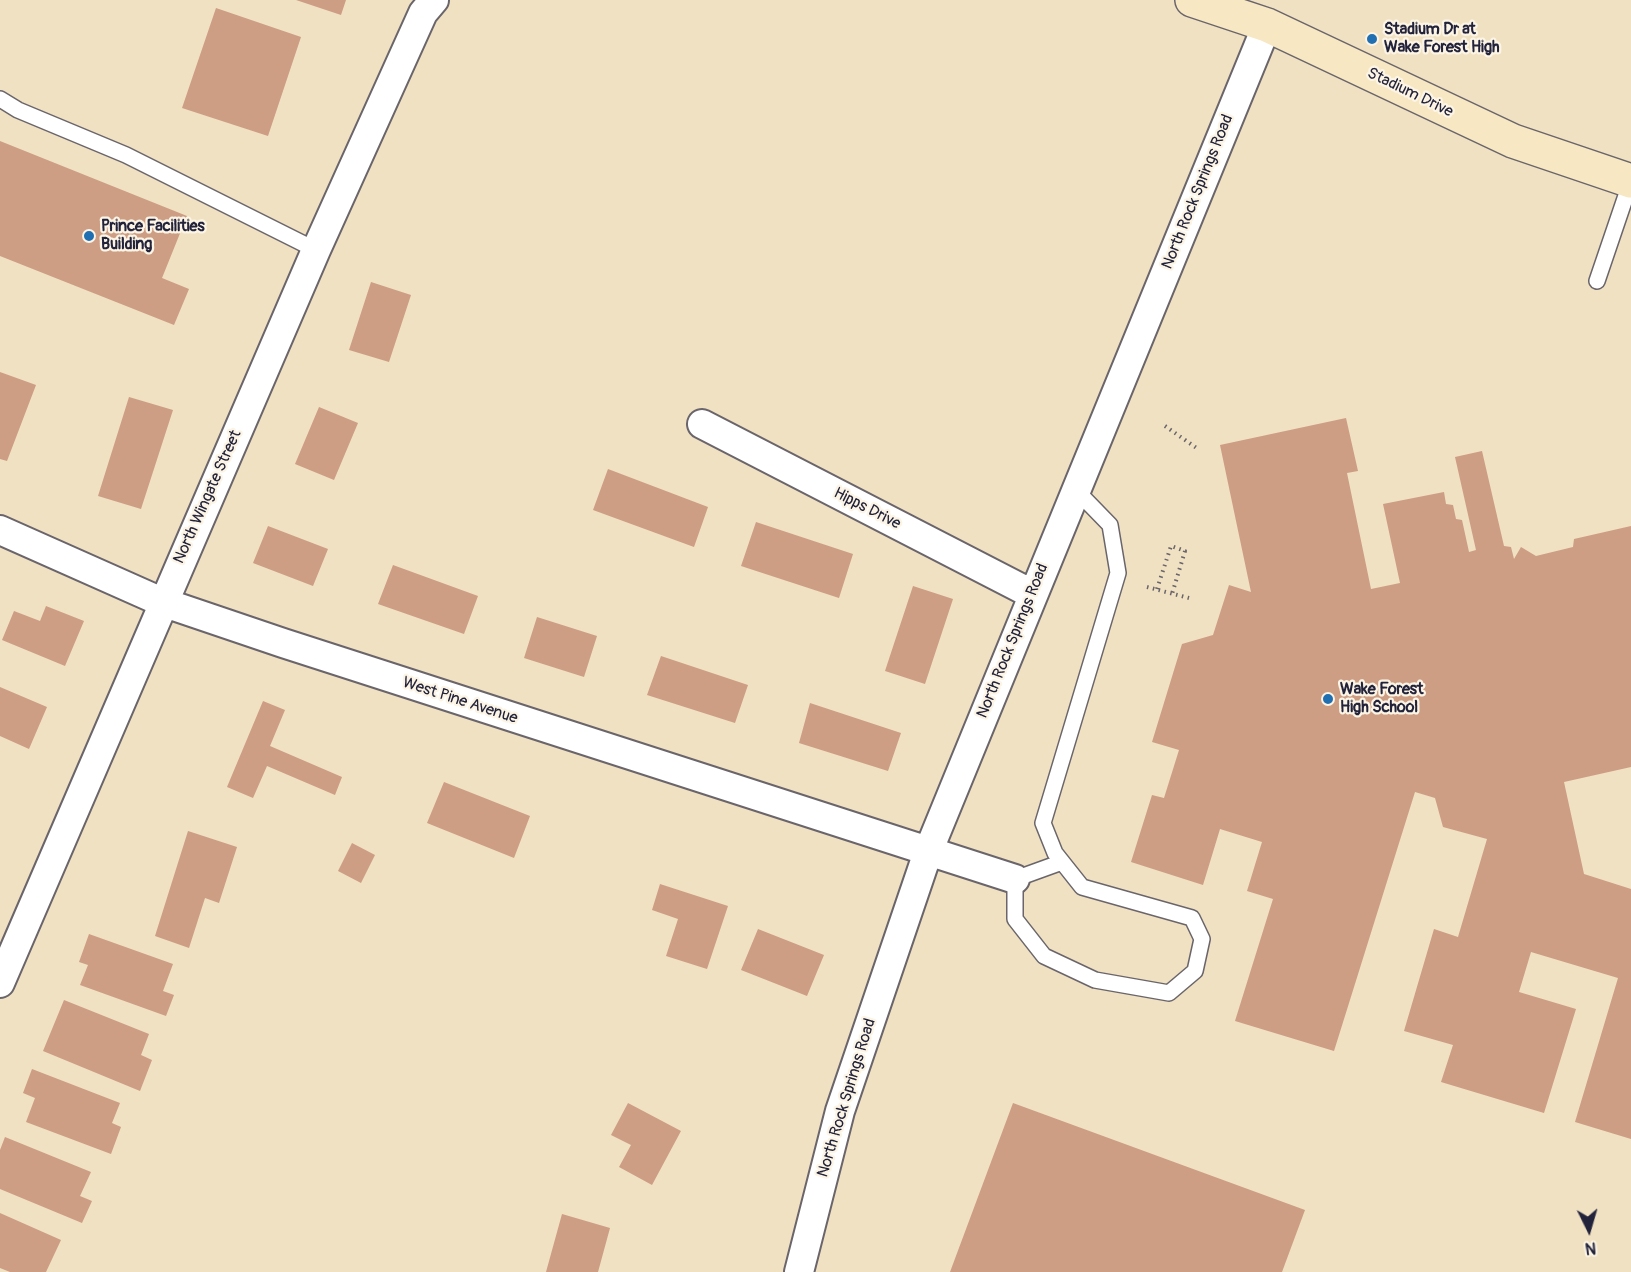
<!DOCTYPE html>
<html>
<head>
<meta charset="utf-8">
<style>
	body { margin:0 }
	#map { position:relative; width:1631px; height:1272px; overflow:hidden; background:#f0e1c2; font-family:Pangolin,sans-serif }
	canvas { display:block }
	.north { position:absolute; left:1559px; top:1200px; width:60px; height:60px; -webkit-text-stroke:4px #fcf5e5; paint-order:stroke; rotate:175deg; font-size:16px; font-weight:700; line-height:24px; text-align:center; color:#22223b }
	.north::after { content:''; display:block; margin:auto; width:21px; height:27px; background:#22223b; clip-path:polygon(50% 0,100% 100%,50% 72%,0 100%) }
</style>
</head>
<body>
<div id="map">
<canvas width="1631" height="1272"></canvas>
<div class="north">N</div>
</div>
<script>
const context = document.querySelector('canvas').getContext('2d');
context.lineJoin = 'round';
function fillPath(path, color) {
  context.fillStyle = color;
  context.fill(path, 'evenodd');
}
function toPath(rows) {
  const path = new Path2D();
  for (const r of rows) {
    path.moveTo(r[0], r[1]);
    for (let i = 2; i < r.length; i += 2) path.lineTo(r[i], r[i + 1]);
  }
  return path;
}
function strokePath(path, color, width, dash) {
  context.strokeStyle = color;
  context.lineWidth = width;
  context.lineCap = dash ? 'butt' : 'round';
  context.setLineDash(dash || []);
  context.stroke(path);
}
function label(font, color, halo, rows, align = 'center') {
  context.font = font + ' Pangolin,sans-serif';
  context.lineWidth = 4.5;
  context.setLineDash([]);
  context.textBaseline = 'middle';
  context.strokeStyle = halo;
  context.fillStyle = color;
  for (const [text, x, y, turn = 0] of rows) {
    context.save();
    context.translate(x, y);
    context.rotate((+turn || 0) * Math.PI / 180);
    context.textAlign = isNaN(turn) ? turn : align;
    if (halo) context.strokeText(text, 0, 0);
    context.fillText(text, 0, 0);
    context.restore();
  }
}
fillPath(toPath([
	[296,0,346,0,341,15],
	[216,8,301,37,268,136,182,108],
	[0,141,187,216,162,278,189,289,174,325,0,256],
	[371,282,411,295,389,362,349,350],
	[0,372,36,385,7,461,0,459],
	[129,397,173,410,141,509,98,496],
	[319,407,358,423,334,480,295,464],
	[1346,418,1358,471,1347,473,1371,589,1400,583,1383,504,1444,492,1446,504,1453,505,1456,519,1462,520,1469,552,1476,550,1455,457,1482,451,1504,546,1511,547,1514,559,1521,547,1536,556,1573,547,1574,539,1631,526,1631,767,1564,782,1584,874,1631,889,1631,1139,1575,1122,1618,978,1531,952,1519,992,1576,1009,1544,1113,1441,1082,1453,1045,1404,1031,1434,929,1458,937,1487,839,1443,827,1435,798,1415,792,1334,1051,1235,1021,1273,899,1247,891,1262,842,1220,829,1203,885,1131,862,1152,795,1164,798,1179,750,1152,742,1182,644,1213,635,1229,585,1251,592,1220,445],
	[608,469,708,507,694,547,593,510],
	[756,522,853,554,839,598,741,566],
	[268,526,328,549,313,586,253,563],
	[393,565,478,596,464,634,378,604],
	[913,586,953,599,925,684,885,671],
	[46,606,84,621,65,666,2,640,14,611,40,621],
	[537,617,597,636,584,677,524,658],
	[661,656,748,685,735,723,647,695],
	[0,687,47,707,29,749,0,736],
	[263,701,285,710,270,746,342,777,335,795,267,766,253,798,227,787],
	[810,703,901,733,888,771,799,743],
	[444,782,530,816,514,858,427,823],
	[188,831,237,847,219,903,205,898,189,948,155,936],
	[352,843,375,855,361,883,338,871],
	[660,884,728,906,707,969,666,956,678,919,652,910],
	[758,929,824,955,807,996,741,970],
	[89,934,173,964,163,991,174,995,166,1016,80,985,88,965,79,962],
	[64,1000,149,1034,141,1055,152,1060,140,1091,43,1051],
	[32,1069,120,1103,112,1123,121,1127,111,1154,26,1122,35,1098,23,1093],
	[628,1103,681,1131,652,1185,619,1167,631,1145,611,1135],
	[1013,1103,1305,1210,1282,1272,950,1272],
	[5,1137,91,1172,80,1196,92,1201,82,1223,0,1189,0,1150],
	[0,1213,61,1240,46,1272,10,1272,0,1268],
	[562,1214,610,1228,598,1272,546,1272]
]), '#cd9d84');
const lane = toPath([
	[0,99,18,110,126,155,316,250],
	[1597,281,1631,181],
	[1062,862,1015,879,1015,919,1044,956,1095,980,1169,993,1195,971,1202,939,1192,918,1082,887,1055,853,1043,823,1118,573,1110,525,1075,489]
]);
const street = toPath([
	[702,424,1032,594],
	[0,530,162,602,283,643,1015,879],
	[0,983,316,250,423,13,434,0],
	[799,1272,840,1111,928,852,1267,25]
]);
const secondary = toPath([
	[1192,0,1267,25,1513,141,1631,181]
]);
strokePath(lane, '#6a656a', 18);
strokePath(street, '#6a656a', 32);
strokePath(secondary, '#6a656a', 36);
strokePath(toPath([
	[1165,426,1198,449],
	[1147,587,1189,598],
	[1157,589,1171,546,1185,551,1172,594]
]), '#6a656a', 4, [1.5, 4.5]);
strokePath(lane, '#fff', 15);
strokePath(street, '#fff', 28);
strokePath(secondary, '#f7e8c3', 33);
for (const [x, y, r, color] of [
	[1372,39,6,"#1f6fb2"],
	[89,236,6,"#1f6fb2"],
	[1328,699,6,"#1f6fb2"]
]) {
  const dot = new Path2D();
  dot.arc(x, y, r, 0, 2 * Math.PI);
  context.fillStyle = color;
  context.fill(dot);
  strokePath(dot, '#fcf5e5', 2);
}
label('bold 16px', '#22223b', '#fcf5e5', [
	["Stadium Dr at",1384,30],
	["Wake Forest High",1384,48],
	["Prince Facilities",101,227],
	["Building",101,245],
	["Wake Forest",1340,690],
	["High School",1340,708]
], 'left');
label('16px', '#22223b', '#fcf5e5', [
	["Stadium Drive",1410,93,26],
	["North Rock Springs Road",1198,192,-68],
	["North Wingate Street",208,497,-66],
	["Hipps Drive",867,509,27],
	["North Rock Springs Road",1013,641,-68],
	["West Pine Avenue",460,701,18],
	["North Rock Springs Road",847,1098,-73]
]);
</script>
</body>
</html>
